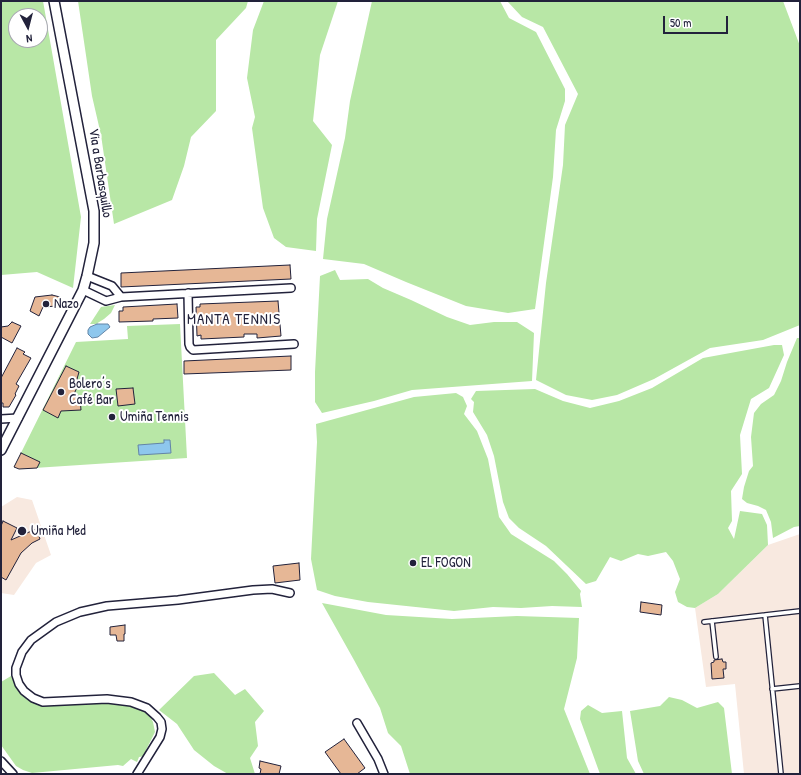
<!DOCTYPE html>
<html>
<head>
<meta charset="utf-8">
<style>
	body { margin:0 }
	#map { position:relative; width:801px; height:775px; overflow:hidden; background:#fff; font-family:"Patrick Hand",sans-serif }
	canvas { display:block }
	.frame { position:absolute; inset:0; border:2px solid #22223b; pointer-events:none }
	.north { position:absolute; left:8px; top:8px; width:40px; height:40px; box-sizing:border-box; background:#fff; border:1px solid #a7a7b1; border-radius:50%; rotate:173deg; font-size:11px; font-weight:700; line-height:16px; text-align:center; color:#22223b }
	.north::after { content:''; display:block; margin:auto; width:14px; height:18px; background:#22223b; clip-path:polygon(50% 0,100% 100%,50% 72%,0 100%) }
	.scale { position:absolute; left:663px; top:16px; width:65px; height:18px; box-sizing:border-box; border:2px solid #22223b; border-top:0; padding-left:5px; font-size:12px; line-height:14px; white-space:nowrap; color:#22223b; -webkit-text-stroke:3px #fff; paint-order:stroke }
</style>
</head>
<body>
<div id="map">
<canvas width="801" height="775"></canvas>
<div class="frame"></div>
<div class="north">N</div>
<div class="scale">50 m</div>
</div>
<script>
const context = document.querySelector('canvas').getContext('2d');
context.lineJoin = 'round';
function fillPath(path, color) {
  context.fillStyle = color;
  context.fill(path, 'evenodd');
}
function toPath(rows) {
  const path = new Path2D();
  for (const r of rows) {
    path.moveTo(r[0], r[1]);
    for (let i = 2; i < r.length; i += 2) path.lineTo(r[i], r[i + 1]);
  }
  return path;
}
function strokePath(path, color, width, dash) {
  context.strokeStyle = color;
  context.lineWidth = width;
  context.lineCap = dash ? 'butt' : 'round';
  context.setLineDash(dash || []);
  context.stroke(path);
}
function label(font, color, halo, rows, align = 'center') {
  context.font = font + ' "Patrick Hand",sans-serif';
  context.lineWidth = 4;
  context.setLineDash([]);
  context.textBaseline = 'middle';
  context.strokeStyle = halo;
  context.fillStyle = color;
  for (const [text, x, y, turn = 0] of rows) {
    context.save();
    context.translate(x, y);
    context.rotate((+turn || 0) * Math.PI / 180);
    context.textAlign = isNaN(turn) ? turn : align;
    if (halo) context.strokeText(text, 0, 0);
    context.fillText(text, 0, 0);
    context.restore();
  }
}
fillPath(toPath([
	[17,497,32,500,51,555,36,563,14,595,1,593,1,507],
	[800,534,800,774,744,774,735,684,706,687,695,608,718,594,768,545]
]), '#f8e9e0');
fillPath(toPath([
	[1,1,43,1,81,217,73,288,37,272,1,275],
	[16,16,40,16,40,40,16,40],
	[78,1,248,1,246,8,216,40,216,111,191,137,184,166,172,200,114,224,101,135,92,96],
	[264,1,338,1,320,55,313,121,332,145,317,219,316,251,286,247,274,238,263,208,252,128,255,117,247,78,253,30],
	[372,1,500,1,509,18,536,32,565,89,565,101,556,130,553,177,535,309,508,313,466,306,406,282,364,264,323,259,327,219,345,138,350,101],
	[507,1,783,1,800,46,800,325,763,340,710,348,654,379,617,395,592,400,566,395,536,380,546,283,563,165,565,125,578,94,543,27,522,17],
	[335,270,340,280,368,279,383,288,411,300,447,317,470,325,494,322,517,322,534,333,532,381,412,390,374,401,322,413,315,402,315,372,320,276],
	[115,305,111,313,104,319,96,324,90,324,101,307],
	[180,324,187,458,19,469,14,467,76,342,128,339,127,326],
	[797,338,800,338,800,477,799,478,800,526,794,527,773,538,771,522,766,510,758,506,747,503,742,499,744,487,749,471,753,466,751,437,754,413,761,404,774,395,781,381,787,362],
	[774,345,782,345,784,355,769,388,751,399,740,435,742,474,731,491,732,521,728,528,734,539,740,511,762,514,767,525,768,545,718,594,695,608,687,607,678,602,675,592,680,579,673,561,666,552,648,556,638,554,621,561,610,557,596,581,586,584,546,546,519,528,509,518,503,502,494,456,487,435,473,412,474,402,471,399,476,391,535,389,563,401,590,408,619,401,652,388,703,358],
	[456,393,463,397,467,406,464,414,477,431,488,459,499,517,511,534,554,561,567,574,581,591,580,594,582,607,552,606,521,608,493,607,454,611,368,602,335,596,317,590,311,559,317,442,316,424,414,397],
	[322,603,386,615,452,619,517,616,579,618,577,658,564,709,590,774,410,774,401,746,388,733,380,708,354,660],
	[214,673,235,695,245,689,264,711,255,722,258,746,250,758,255,774,228,774,214,766,194,750,177,724,159,710,194,676],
	[11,676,16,686,23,695,32,702,45,705,106,702,116,705,129,705,142,710,150,716,153,722,155,732,146,750,145,756,139,757,137,762,131,759,123,766,118,765,32,773,23,770,16,766,1,745,1,682],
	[669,697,682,700,697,708,718,702,724,708,732,774,644,774,638,761,630,711,660,706],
	[588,705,602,713,622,711,627,758,636,774,600,774,580,719,581,711]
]), '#b8e7a6');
const water = toPath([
	[97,324,108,324,110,327,98,337,92,338,88,334,88,330,90,327,97,324],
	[164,440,170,440,171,453,139,455,138,445,164,443,164,440]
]);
fillPath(water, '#8ec7ed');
strokePath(water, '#6385a6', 1);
const building = toPath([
	[290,265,291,279,121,287,121,273,290,265],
	[52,295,60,297,60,302,57,306,43,307,39,316,30,311,35,297,52,295],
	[278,301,281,336,257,338,257,334,244,334,244,337,201,339,201,335,197,336,196,307,200,307,200,304,278,301],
	[177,304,178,318,153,319,153,321,119,322,119,311,123,311,123,307,177,304],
	[12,322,21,326,12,343,1,337,1,327,8,326,12,322],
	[17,348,25,352,23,354,31,358,16,384,19,386,15,394,16,395,9,407,3,407,3,403,1,403,1,378,17,348],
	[291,356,291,370,184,374,184,361,291,356],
	[66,366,79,372,77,379,80,381,74,394,80,397,81,410,61,411,58,418,43,410,66,366],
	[133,388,135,404,118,406,116,389,133,388],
	[21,453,40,462,37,468,19,469,14,467,21,453],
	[3,521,17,528,11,540,36,529,40,539,32,543,21,553,6,580,1,577,1,526,3,521],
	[299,563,300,580,275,583,273,566,299,563],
	[641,602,662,605,661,615,640,612,641,602],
	[125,625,125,634,124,634,124,641,117,641,116,635,110,635,110,627,125,625],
	[722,659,723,662,726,662,726,669,723,669,724,678,712,679,711,663,714,662,714,660,722,659],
	[344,739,365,768,357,774,341,774,325,752,344,739],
	[260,761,281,766,279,774,260,774,261,769,259,768,260,761]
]);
fillPath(building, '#e6b796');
strokePath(building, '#22223b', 1);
const service = toPath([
	[765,615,781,774],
	[712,621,716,657],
	[704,622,800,611],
	[772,689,800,686]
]);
const minor = toPath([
	[87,276,112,286,121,297],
	[83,290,106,301,121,297,291,288],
	[188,293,189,344,190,347,193,350,294,344],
	[1,419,18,418],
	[357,723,378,759,384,774],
	[1,761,13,774],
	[137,774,160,737,162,729,161,722,157,717,147,708,131,702,107,699,43,702,33,698,24,691,19,684,16,675,16,668,22,652,31,640,56,622,80,612,107,606,178,600,253,590,272,589,290,593]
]);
const secondary = toPath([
	[1,450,83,290,87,276,94,243,94,211,54,1]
]);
strokePath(service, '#22223b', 6);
strokePath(minor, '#22223b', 10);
strokePath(secondary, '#22223b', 12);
strokePath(service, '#fff', 3.5);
strokePath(minor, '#fff', 7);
strokePath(secondary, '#fff', 9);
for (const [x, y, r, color] of [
	[46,304,4,"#22223b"],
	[61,392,4,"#22223b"],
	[112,417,4,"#22223b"],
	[22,531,5,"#22223b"],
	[413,563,4,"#22223b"]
]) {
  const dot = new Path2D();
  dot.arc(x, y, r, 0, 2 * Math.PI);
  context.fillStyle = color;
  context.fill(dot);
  strokePath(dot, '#fff', 1.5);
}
label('14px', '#22223b', '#fff', [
	["Via a Barbasquillo",100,173,81]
]);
label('14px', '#22223b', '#fff', [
	["Nazo",54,304],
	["Bolero’s",69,384],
	["Café Bar",69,400],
	["Umiña Tennis",120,417],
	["Umiña Med",31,531],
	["EL FOGON",421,563]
], 'left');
context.letterSpacing = '1px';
label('15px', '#22223b', '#fff', [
	["MANTA TENNIS",234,320]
]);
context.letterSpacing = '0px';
</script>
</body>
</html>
